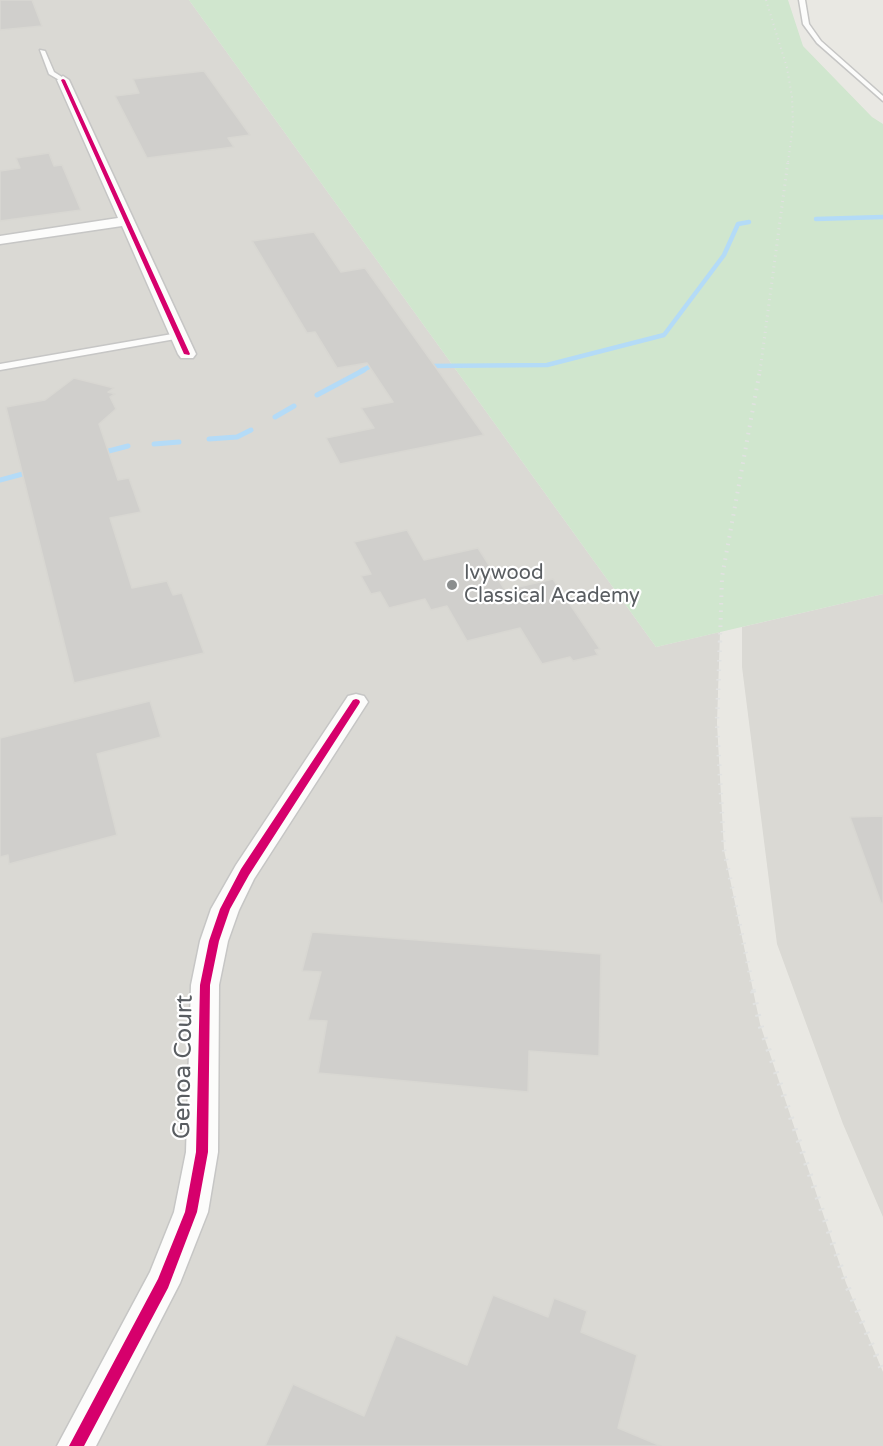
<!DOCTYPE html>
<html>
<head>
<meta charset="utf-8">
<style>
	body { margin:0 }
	canvas { display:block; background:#e9e8e3 }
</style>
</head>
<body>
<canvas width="883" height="1446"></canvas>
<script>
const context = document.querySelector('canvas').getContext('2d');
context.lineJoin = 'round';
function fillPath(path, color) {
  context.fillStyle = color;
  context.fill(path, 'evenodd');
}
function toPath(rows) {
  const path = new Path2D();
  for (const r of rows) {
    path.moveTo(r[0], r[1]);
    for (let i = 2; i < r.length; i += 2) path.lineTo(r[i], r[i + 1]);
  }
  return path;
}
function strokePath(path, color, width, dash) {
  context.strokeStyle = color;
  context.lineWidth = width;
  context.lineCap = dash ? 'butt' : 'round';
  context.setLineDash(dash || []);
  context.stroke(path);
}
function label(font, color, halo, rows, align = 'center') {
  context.font = font + ' "Varela Round",sans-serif';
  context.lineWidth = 4.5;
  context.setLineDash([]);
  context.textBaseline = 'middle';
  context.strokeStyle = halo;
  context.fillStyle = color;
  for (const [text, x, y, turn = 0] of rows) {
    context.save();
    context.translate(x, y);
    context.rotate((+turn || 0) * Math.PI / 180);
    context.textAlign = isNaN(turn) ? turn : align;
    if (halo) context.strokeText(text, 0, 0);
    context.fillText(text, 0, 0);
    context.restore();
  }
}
fillPath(toPath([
	[0,0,189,0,656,647,720,632,717,723,724,850,760,1024,846,1283,883,1372,883,1446,0,1446],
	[883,594,883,1217,843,1124,777,944,742,667,742,627]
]), '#dad9d4');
fillPath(toPath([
	[189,0,788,0,803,46,872,117,883,124,883,594,656,647]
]), '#d0e6ce');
strokePath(toPath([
	[816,219,883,217],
	[426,366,547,365,664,335,724,255,738,224,749,222],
	[361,371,371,366,379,366]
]), '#b4dbf7', 4.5);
strokePath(toPath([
	[317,395,364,370],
	[275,417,294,406],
	[209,439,237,437,251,430],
	[154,444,179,442],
	[101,453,128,446],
	[0,480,30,472]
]), '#b4dbf7', 5);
const building = toPath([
	[0,0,32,0,42,26,0,30,0,0],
	[204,71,250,135,228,138,234,147,147,158,115,96,139,93,133,79,204,71],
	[49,153,54,166,62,165,81,210,0,221,0,171,20,168,16,158,49,153],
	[314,232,341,272,365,268,484,435,340,464,326,438,374,428,361,408,393,402,367,363,337,368,315,332,307,333,252,241,314,232],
	[74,378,114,388,108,392,115,394,110,397,116,409,99,424,118,480,129,478,141,512,110,518,132,588,167,581,173,595,182,593,204,653,74,683,6,407,45,400,74,378],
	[407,530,424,560,478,548,505,590,553,579,600,649,595,650,598,655,573,661,570,657,542,664,520,628,467,641,447,606,431,610,425,599,389,608,380,592,371,594,361,576,371,574,354,542,407,530],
	[150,701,161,737,97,754,117,835,9,864,8,855,0,857,0,738,150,701],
	[883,816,883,903,881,903,850,817,883,816],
	[312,932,601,954,599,1056,529,1051,528,1092,318,1073,327,1021,308,1020,321,972,302,971,312,932],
	[493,1295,548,1317,554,1298,587,1311,581,1332,637,1355,618,1428,661,1446,265,1446,293,1384,364,1416,396,1335,467,1365,493,1295]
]);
fillPath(building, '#d0cfcc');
strokePath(building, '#d8d7d2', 1.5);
const lane = toPath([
	[799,0,805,0,809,24,821,41,883,96,883,101,817,43,803,24,799,0],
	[40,50,45,51,54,72,65,79,65,81,61,81,49,74,40,50],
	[178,333,181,334,181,338,0,370,0,364,178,333]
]);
const street = toPath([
	[63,76,69,80,196,354,193,358,181,358,178,354,122,226,0,244,0,236,118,218,57,80,63,76],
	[356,694,364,696,368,702,254,879,239,910,228,941,219,985,218,1152,208,1212,180,1283,96,1446,57,1446,150,1272,174,1212,186,1152,191,985,200,941,211,909,236,865,348,696,356,694]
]);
strokePath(lane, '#c6c6c5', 3);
strokePath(street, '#c6c6c5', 3);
fillPath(lane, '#fcfcfb');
fillPath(street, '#fcfcfb');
strokePath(toPath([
	[766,0,787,68,792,97,793,125,788,162]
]), '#e1e2e1', 2, [1, 4]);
strokePath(toPath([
	[760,371,788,161]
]), '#e1e2e1', 3, [1, 4.5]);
strokePath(toPath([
	[720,642,722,577,760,370]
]), '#e1e2e1', 4, [1.5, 6]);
strokePath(toPath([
	[720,641,717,723,724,849,754,993]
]), '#e1e2e1', 4.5, [1.5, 8]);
strokePath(toPath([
	[753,991,760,1024,846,1283,883,1372]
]), '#e1e2e1', 6, [2, 10]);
fillPath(toPath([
	[63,79,65,80,190,354,189,355,184,354,61,80,63,79],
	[356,699,359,700,360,702,359,704,249,875,230,909,219,941,210,985,208,1152,197,1212,168,1288,84,1446,69,1446,158,1279,185,1212,196,1152,200,985,209,941,220,909,241,869,353,700,356,699]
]), '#d6006c');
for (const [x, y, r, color] of [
	[452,585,6,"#8b8e8e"]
]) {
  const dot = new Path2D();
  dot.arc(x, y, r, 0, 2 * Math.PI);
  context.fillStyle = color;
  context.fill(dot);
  strokePath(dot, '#fff', 2);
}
label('20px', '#595d61', '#fff', [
	["Ivywood",464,574],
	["Classical Academy",464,597]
], 'left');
label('24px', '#595d61', '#fff', [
	["Genoa Court",184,1067,-89]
]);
</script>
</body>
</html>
